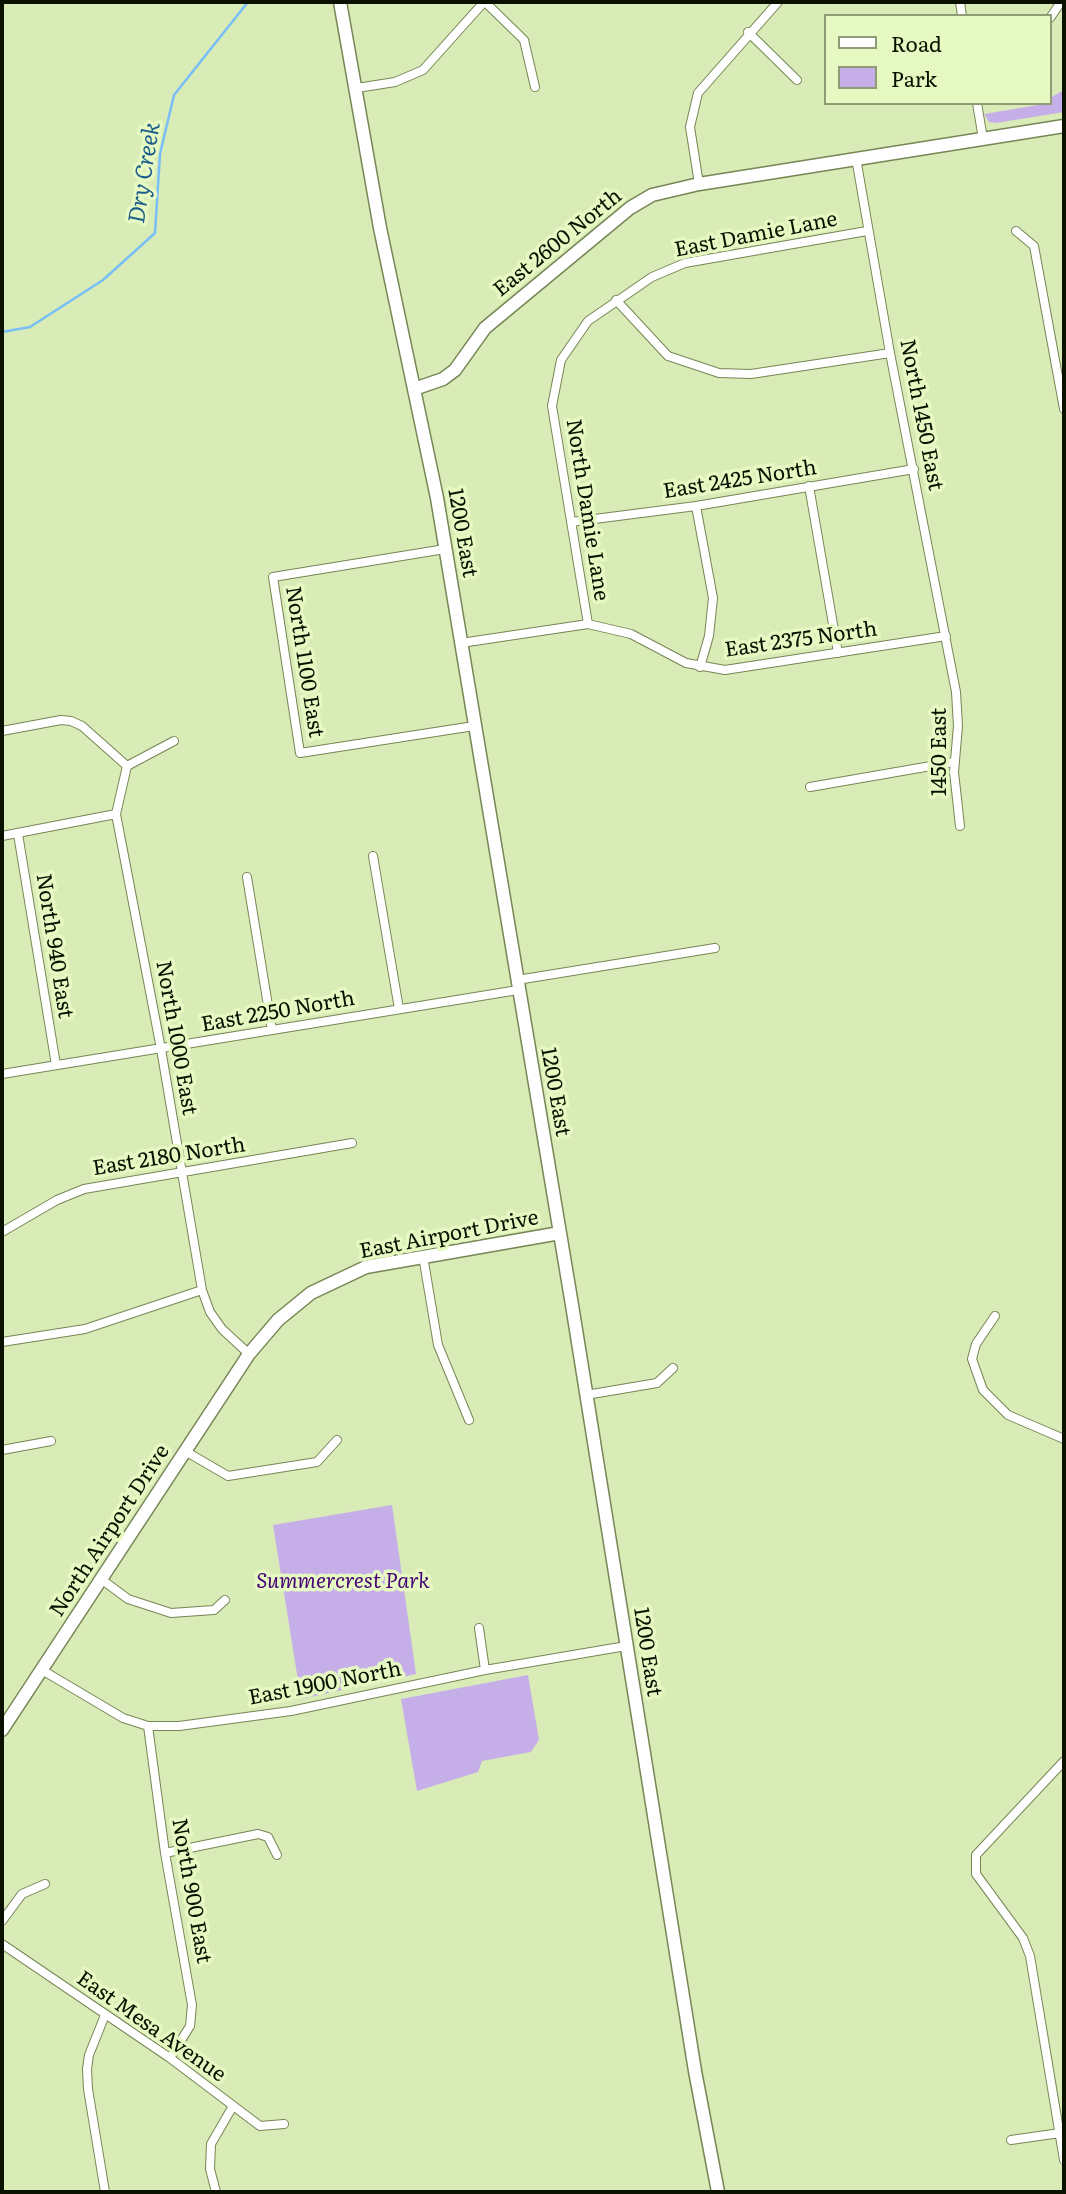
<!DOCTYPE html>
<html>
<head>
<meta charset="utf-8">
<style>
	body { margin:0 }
	#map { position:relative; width:1066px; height:2194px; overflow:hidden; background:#d9ebb6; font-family:Literata,serif }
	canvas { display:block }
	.frame { position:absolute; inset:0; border:4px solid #0b1101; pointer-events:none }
	.legend { position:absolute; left:824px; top:14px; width:228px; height:91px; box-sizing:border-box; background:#e6f9c2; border:2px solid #8e9c75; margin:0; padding:9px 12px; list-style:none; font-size:21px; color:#0b1101 }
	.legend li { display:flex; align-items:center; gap:14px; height:35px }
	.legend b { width:35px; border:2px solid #8e9c75 }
</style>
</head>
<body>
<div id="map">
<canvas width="1066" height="2194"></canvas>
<div class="frame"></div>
<ul class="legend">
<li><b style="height:9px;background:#fff"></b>Road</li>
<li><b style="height:19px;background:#c6afe9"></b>Park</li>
</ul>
</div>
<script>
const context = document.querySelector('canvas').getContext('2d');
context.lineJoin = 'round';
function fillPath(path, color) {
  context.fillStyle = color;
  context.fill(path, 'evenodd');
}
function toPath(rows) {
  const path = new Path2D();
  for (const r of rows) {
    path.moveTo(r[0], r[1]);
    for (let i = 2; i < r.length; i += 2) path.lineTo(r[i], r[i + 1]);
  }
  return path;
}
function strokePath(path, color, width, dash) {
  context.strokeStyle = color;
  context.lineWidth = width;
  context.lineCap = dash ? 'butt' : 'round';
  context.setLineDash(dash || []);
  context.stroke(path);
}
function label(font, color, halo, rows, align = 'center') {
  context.font = font + ' Literata,serif';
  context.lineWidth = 7;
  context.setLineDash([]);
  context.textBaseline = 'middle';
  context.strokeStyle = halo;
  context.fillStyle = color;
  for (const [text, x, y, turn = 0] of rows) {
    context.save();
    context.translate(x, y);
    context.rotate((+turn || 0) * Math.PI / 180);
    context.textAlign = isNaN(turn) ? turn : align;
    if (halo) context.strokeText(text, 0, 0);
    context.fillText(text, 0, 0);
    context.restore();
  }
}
fillPath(toPath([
	[1064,90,1064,112,996,123,989,122,984,114,1050,103,1050,98],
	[392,1505,416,1674,301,1699,273,1525],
	[528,1675,539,1740,531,1752,482,1761,478,1772,417,1791,401,1699]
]), '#c6afe9');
strokePath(toPath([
	[2,332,30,327,103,280,155,233,160,154,174,95,248,2]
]), '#78bff7', 2.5);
const street = toPath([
	[485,2,524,40,535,87],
	[960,2,962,16],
	[1050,18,1061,2],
	[748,32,797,80],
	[357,88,395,82,423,70,484,2],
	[977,103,983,139],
	[856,158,890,353,956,692,958,726,954,772,960,826],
	[699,184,690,127,698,93,778,2],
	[1016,231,1034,246,1064,409],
	[616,300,668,356,719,373,751,374,890,353],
	[809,486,838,653],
	[696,506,713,598,709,636,700,667],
	[571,522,696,506,914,469],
	[445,549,273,577,300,753,474,726],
	[588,624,552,406,561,360,588,321,652,277,685,263,867,231],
	[461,643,588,624,631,634,686,663,725,670,946,636],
	[2,731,61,720,71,721,82,726,127,766],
	[174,741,127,766,116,814,161,1049,202,1290,210,1312,222,1329,249,1354],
	[810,787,954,762],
	[18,834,56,1065],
	[2,836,116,814],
	[373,856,399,1009],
	[247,877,272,1030],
	[517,980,715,948],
	[2,1074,518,990],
	[2,1232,57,1200,84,1189,352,1143],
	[423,1256,438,1345,469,1420],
	[995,1316,976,1344,972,1359,983,1390,1008,1415,1064,1439],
	[2,1342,85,1329,202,1290],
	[586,1395,657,1383,673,1368],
	[2,1450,51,1441],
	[185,1451,228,1476,317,1462,337,1440],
	[101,1579,128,1599,171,1613,214,1610,225,1600],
	[479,1628,485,1670],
	[42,1670,123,1718,148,1726,179,1726,291,1711,485,1670,626,1646],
	[148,1726,165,1853,192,2005,190,2026,170,2058],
	[1064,1761,976,1855,976,1874,1023,1938,1030,1956,1064,2160],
	[165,1853,258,1834,268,1837,277,1855],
	[2,1921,22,1894,45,1884],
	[2,1944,170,2058,260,2126,284,2124],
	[105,2015,89,2055,87,2069,88,2089,105,2192],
	[1011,2140,1060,2133],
	[216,2192,210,2169,211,2144,233,2106]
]);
const secondary = toPath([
	[340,2,380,228,437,498,572,1305,695,2071,718,2192],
	[414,389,443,379,455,370,485,328,630,208,652,195,699,184,1064,126],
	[2,1730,249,1354,278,1320,311,1293,366,1267,560,1233]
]);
strokePath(street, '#768655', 10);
strokePath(secondary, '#768655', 15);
strokePath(street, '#fff', 8);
strokePath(secondary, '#fff', 12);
label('21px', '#0b1101', '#e6f9c2', [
	["East Damie Lane",756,235,-11],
	["East 2600 North",558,243,-39],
	["North 1450 East",921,415,79],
	["East 2425 North",740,480,-9],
	["North Damie Lane",587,510,81],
	["1200 East",462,533,80],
	["East 2375 North",801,640,-8],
	["North 1100 East",304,662,81],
	["1450 East",940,752,-90],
	["North 940 East",54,946,81],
	["East 2250 North",278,1012,-10],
	["North 1000 East",176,1038,80],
	["1200 East",555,1092,80],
	["East 2180 North",169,1157,-9],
	["East Airport Drive",449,1235,-11],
	["North Airport Drive",110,1531,-57],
	["1200 East",647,1652,81],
	["East 1900 North",325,1684,-11],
	["North 900 East",191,1891,80],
	["East Mesa Avenue",151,2027,35]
]);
label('italic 21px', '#460475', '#e6f9c2', [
	["Summercrest Park",343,1582]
]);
label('italic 23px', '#1a5d8a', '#e6f9c2', [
	["Dry Creek",145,173,-81]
]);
</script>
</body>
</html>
